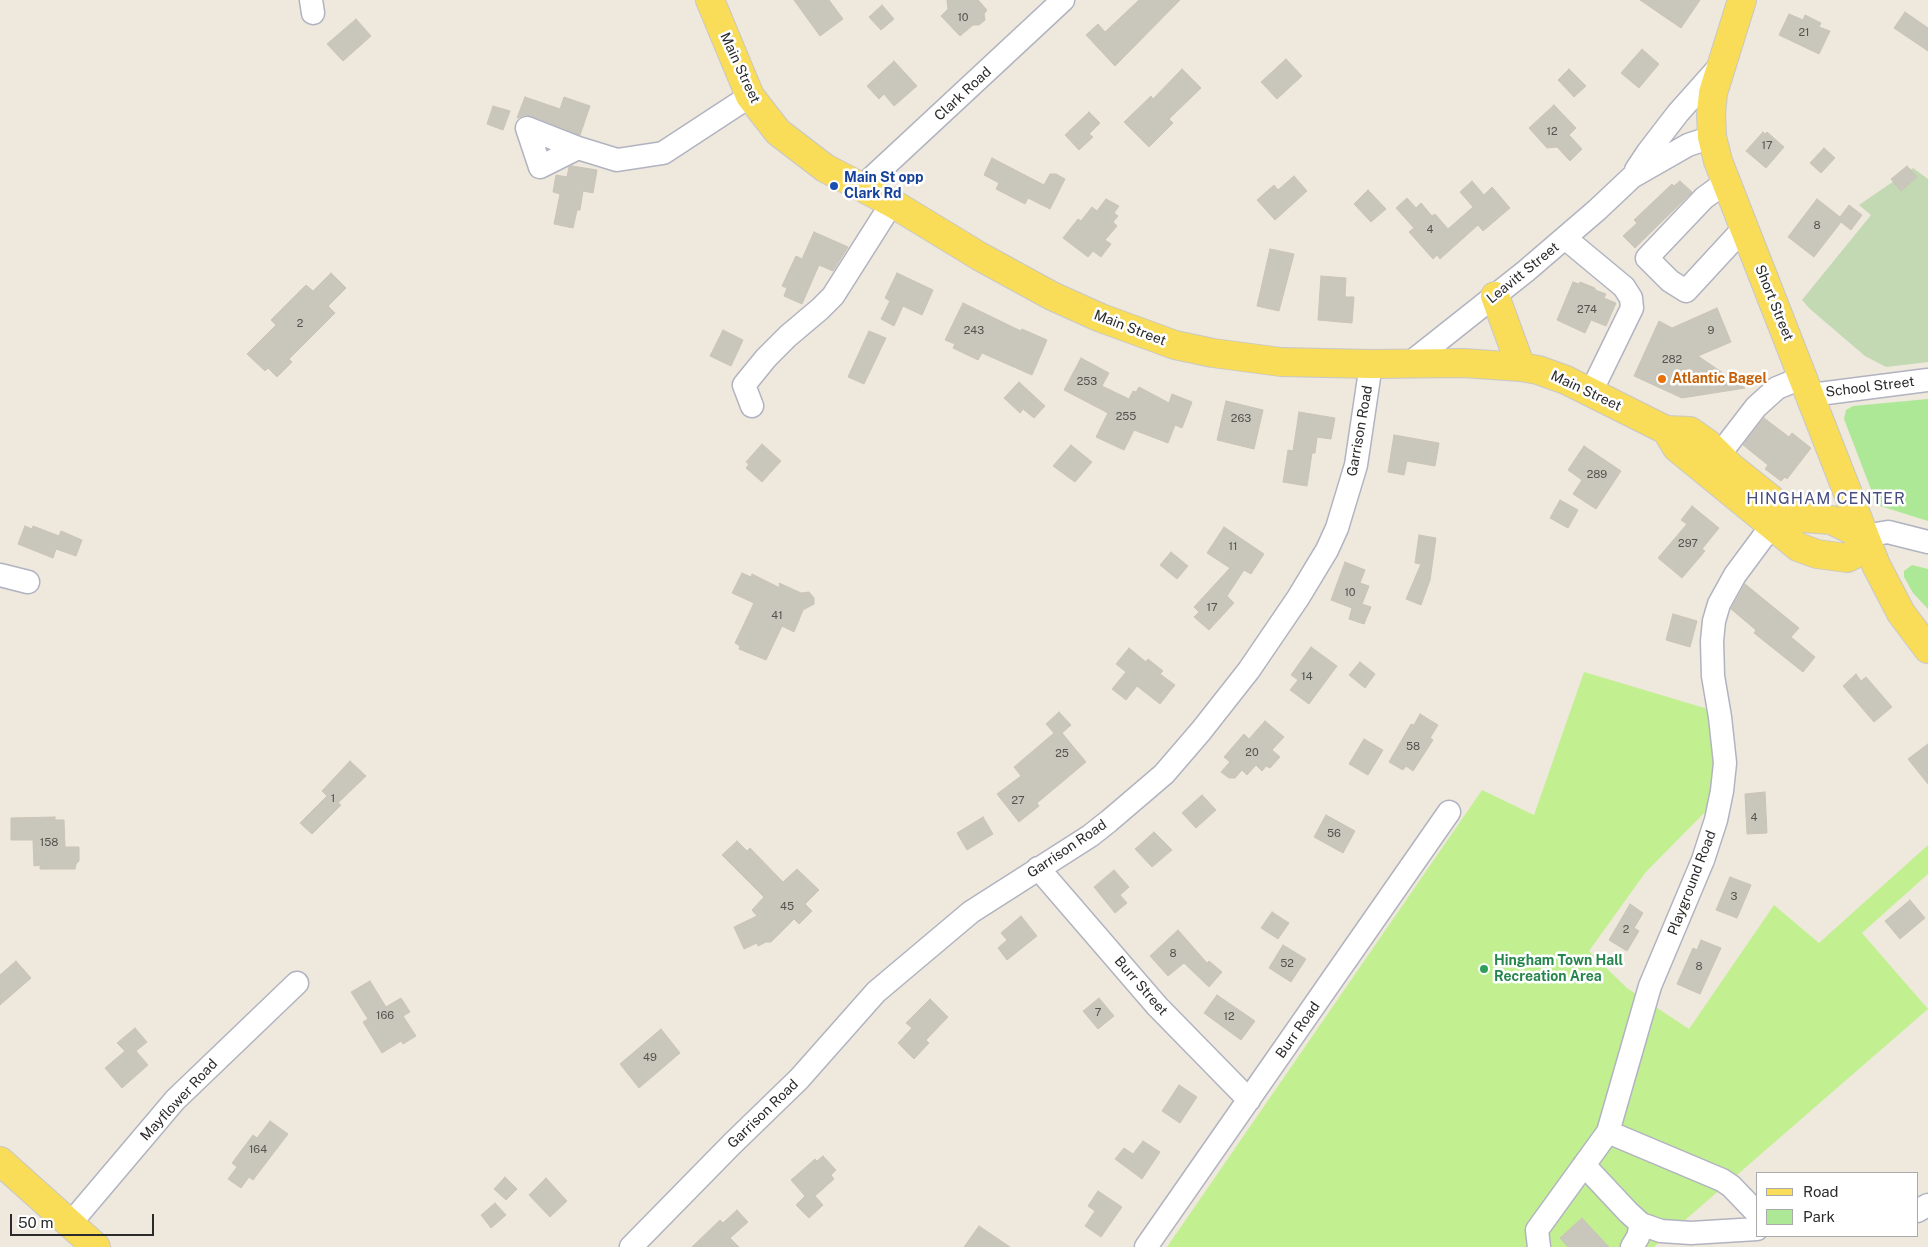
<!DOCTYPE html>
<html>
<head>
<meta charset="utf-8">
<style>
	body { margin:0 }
	#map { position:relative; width:1928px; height:1247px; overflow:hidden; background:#eee8dd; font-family:"Public Sans",sans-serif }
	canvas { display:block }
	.legend { position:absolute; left:1756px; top:1172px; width:162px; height:65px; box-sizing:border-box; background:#fff; border:1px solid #aaa; margin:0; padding:6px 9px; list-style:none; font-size:15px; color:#2b2b2b }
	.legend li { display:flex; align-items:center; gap:10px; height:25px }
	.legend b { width:25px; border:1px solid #aaa }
	.scale { position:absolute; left:10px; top:1214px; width:144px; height:22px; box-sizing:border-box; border:2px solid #2b2b2b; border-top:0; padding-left:6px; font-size:15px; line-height:18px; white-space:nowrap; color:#2b2b2b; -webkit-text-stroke:4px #fff; paint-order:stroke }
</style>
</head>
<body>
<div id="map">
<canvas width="1928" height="1247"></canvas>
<ul class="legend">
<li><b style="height:6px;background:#f9dc57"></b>Road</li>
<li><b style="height:14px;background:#ade896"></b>Park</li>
</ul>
<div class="scale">50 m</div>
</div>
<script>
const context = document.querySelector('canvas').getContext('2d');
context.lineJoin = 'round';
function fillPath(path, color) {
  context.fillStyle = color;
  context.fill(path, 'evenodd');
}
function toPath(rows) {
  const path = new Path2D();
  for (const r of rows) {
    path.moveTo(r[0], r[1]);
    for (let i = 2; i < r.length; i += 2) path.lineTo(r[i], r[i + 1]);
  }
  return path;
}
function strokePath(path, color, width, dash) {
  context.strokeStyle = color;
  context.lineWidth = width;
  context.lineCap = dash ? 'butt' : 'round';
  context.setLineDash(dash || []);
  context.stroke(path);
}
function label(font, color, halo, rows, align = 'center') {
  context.font = font + ' "Public Sans",sans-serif';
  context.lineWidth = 5;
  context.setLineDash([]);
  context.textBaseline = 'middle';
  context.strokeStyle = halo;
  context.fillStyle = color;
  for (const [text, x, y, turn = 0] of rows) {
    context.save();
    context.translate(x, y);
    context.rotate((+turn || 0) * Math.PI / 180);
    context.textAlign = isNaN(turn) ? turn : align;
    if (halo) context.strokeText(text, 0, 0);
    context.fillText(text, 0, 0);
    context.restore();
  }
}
fillPath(toPath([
	[1928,399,1928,521,1877,505,1844,419,1846,410,1853,406],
	[1912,565,1928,569,1928,609,1913,593,1904,577,1904,571]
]), '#ade896');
fillPath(toPath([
	[1913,168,1928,179,1928,362,1886,367,1865,356,1810,309,1802,300,1871,215,1859,205]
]), '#c3d9b3');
fillPath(toPath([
	[1584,672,1708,709,1715,762,1711,806,1645,873,1589,951,1627,988,1689,1029,1774,905,1819,943,1928,845,1928,874,1862,933,1928,1009,1654,1247,1167,1247,1482,790,1534,815]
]), '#c2f091');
const building = toPath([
	[794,0,829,0,843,19,820,36,794,0],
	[947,0,978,0,987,10,984,14,985,20,979,25,973,25,960,36,941,16,948,9,947,0],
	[1139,0,1180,0,1115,66,1086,35,1098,24,1105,32,1139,0],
	[1640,0,1700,0,1681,28,1640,0],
	[882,5,894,19,881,30,869,17,882,5],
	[1905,12,1928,28,1928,51,1894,28,1905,12],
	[1789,14,1803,20,1805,15,1821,23,1819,27,1830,31,1819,54,1779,35,1789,14],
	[356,19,371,36,343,61,327,44,356,19],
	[1642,49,1659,64,1639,88,1621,73,1642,49],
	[1286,59,1302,76,1277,99,1261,82,1286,59],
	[894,61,917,86,894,106,884,94,879,99,867,86,894,61],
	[1182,69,1201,88,1169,119,1173,123,1149,147,1124,122,1151,96,1153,99,1182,69],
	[1569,69,1586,86,1574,97,1558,80,1569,69],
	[525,97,560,109,564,97,590,106,580,135,532,116,525,115,517,118,525,97],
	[1554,105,1576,128,1569,135,1582,149,1570,161,1557,147,1547,148,1529,128,1554,105],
	[493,106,510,111,503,130,487,124,493,106],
	[1089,112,1100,123,1089,134,1093,137,1079,150,1065,135,1089,112],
	[1763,132,1765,134,1767,132,1784,147,1766,168,1746,151,1763,132],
	[1824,148,1835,158,1821,173,1810,163,1824,148],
	[992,158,1044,185,1050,174,1056,174,1065,179,1050,209,1028,198,1025,204,996,189,999,183,984,175,992,158],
	[572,166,597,170,593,193,583,191,580,210,577,210,573,228,554,224,560,194,553,192,556,175,567,177,569,167,572,166],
	[1907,166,1917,177,1901,191,1891,179,1907,166],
	[1294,176,1307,191,1275,220,1257,200,1274,185,1278,190,1294,176],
	[1472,181,1484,195,1492,187,1510,208,1483,231,1478,225,1440,259,1437,255,1433,259,1409,232,1414,228,1396,208,1407,198,1416,208,1421,203,1432,216,1435,214,1448,229,1473,207,1460,192,1472,181],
	[1680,181,1692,192,1635,248,1623,236,1637,223,1634,220,1672,184,1674,186,1680,181],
	[1368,190,1386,209,1371,222,1354,204,1368,190],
	[1106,199,1119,206,1114,213,1118,216,1113,222,1117,226,1105,240,1111,244,1101,257,1093,251,1088,257,1063,238,1078,219,1081,221,1092,207,1097,211,1106,199],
	[1817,199,1840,217,1849,205,1862,215,1851,230,1841,222,1814,257,1788,237,1817,199],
	[814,232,848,247,833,271,819,265,802,304,784,296,787,288,782,286,796,256,802,259,814,232],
	[1270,249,1294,254,1279,311,1257,306,1270,249],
	[331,273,346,288,328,306,335,313,289,359,292,362,277,377,268,368,265,371,247,354,276,325,271,320,306,285,313,291,331,273],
	[897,273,933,290,922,315,903,306,894,326,881,319,890,301,885,298,897,273],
	[1321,276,1346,278,1345,297,1354,297,1352,323,1318,320,1321,276],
	[1573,282,1579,284,1580,282,1595,288,1595,290,1606,294,1604,298,1616,303,1606,326,1591,320,1585,333,1557,320,1573,282],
	[963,303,1021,331,1022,329,1047,340,1032,375,982,353,978,360,953,348,955,344,945,340,963,303],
	[1717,308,1731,342,1698,356,1745,388,1682,398,1634,376,1659,321,1672,328,1717,308],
	[723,330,743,340,731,366,710,356,723,330],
	[869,331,886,338,864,384,848,377,869,331],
	[1081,358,1109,373,1102,386,1129,399,1133,391,1136,392,1139,387,1169,403,1172,394,1192,402,1182,428,1175,425,1168,443,1134,430,1124,450,1096,437,1108,413,1064,390,1081,358],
	[1019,382,1045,406,1034,418,1023,409,1020,413,1004,398,1019,382],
	[1226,401,1263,410,1254,449,1217,440,1226,401],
	[1299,412,1335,418,1331,439,1317,437,1315,453,1312,453,1307,486,1283,482,1288,450,1293,451,1299,412],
	[1764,418,1789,437,1792,433,1811,448,1787,479,1785,477,1781,481,1765,469,1768,465,1743,445,1764,418],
	[1394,435,1439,443,1435,466,1407,461,1404,475,1388,472,1394,435],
	[762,444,781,461,762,482,746,468,749,464,746,462,762,444],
	[1071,445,1092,462,1075,482,1053,466,1071,445],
	[1584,446,1621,471,1596,509,1573,494,1582,480,1568,470,1584,446],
	[1560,500,1578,510,1568,528,1550,518,1560,500],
	[1692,506,1719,528,1702,549,1705,551,1682,578,1658,558,1687,524,1681,520,1692,506],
	[25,526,32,529,33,526,59,536,61,531,82,540,76,556,56,549,53,558,18,544,25,526],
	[1224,527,1264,554,1251,574,1244,570,1227,596,1234,603,1209,630,1194,617,1199,612,1194,607,1230,568,1207,553,1224,527],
	[1419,535,1436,538,1430,580,1421,605,1406,599,1421,564,1415,563,1419,535],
	[1171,552,1188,566,1177,579,1160,565,1171,552],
	[1345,562,1365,570,1360,583,1369,586,1362,604,1371,607,1364,624,1349,619,1352,608,1331,600,1345,562],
	[742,573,751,577,752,574,780,588,779,583,801,593,809,592,814,598,814,604,803,610,794,632,782,626,766,660,739,649,740,646,735,643,754,603,732,593,742,573],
	[1745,584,1799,628,1791,637,1815,657,1803,672,1754,633,1756,630,1731,609,1745,584],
	[1673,614,1697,621,1690,647,1666,640,1673,614],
	[1311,647,1337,666,1309,704,1290,690,1298,680,1291,675,1311,647],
	[1129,648,1146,662,1148,659,1163,671,1160,674,1175,685,1160,704,1137,686,1126,700,1112,689,1126,672,1116,664,1129,648],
	[1360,662,1375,674,1365,688,1349,675,1360,662],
	[1856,674,1861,681,1866,677,1892,707,1874,722,1843,686,1856,674],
	[1059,712,1071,725,1062,733,1086,762,1037,803,1039,806,1019,822,997,794,1021,776,1014,767,1054,733,1046,724,1059,712],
	[1420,714,1438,725,1430,738,1433,740,1413,771,1406,766,1403,770,1389,762,1411,724,1414,725,1420,714],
	[1265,721,1284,737,1272,750,1280,757,1270,768,1266,766,1262,771,1256,765,1247,775,1242,770,1235,778,1229,778,1221,772,1230,762,1224,757,1244,734,1249,739,1265,721],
	[1364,739,1383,750,1368,775,1349,764,1364,739],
	[1928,744,1928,784,1908,759,1928,744],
	[350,761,366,776,338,803,341,805,312,834,300,823,327,796,322,791,350,761],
	[1765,792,1767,833,1747,834,1745,794,1765,792],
	[1202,795,1216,810,1196,828,1182,813,1202,795],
	[1326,815,1355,831,1343,853,1314,837,1326,815],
	[55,817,55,820,64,820,65,847,79,847,79,861,76,864,75,869,40,869,40,865,34,866,33,840,11,840,11,818,55,817],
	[983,817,993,834,967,850,957,833,983,817],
	[1154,832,1172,850,1152,867,1135,849,1154,832],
	[737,841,747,851,750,848,783,882,797,869,819,890,805,904,812,911,799,924,794,919,771,942,766,942,758,946,757,943,744,949,734,927,757,916,752,910,764,897,722,855,737,841],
	[1114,870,1129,887,1120,895,1127,903,1115,913,1094,887,1114,870],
	[1730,877,1751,885,1737,918,1716,910,1730,877],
	[1910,900,1925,918,1900,939,1885,921,1910,900],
	[1630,904,1643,913,1634,928,1639,931,1627,951,1609,940,1630,904],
	[1272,912,1289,923,1278,939,1261,928,1272,912],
	[1021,916,1037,936,1007,960,998,948,1007,940,1001,933,1021,916],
	[1178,930,1207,963,1209,961,1222,972,1209,987,1184,963,1168,976,1150,956,1178,930],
	[1701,940,1721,948,1700,994,1677,984,1693,948,1697,950,1701,940],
	[1283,945,1306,959,1291,982,1269,968,1283,945],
	[16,961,31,978,0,1005,0,975,16,961],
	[370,981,386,1007,401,998,410,1012,403,1016,416,1036,403,1044,401,1041,382,1053,363,1022,368,1019,351,992,370,981],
	[1217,995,1255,1021,1241,1040,1204,1013,1217,995],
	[1099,998,1114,1016,1098,1029,1083,1011,1099,998],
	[930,999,948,1017,926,1040,929,1043,914,1059,898,1043,912,1028,906,1023,930,999],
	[135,1028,147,1042,136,1051,148,1065,122,1088,105,1068,125,1051,117,1043,135,1028],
	[661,1029,680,1053,639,1088,620,1064,661,1029],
	[1179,1085,1197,1097,1180,1123,1162,1111,1179,1085],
	[270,1121,288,1134,253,1180,249,1177,241,1188,228,1179,237,1167,232,1163,253,1135,257,1138,270,1121],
	[1143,1141,1160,1152,1142,1179,1115,1159,1124,1148,1133,1154,1143,1141],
	[823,1156,836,1170,831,1175,834,1179,815,1196,823,1205,809,1218,796,1205,805,1196,791,1180,815,1159,817,1161,823,1156],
	[505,1177,517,1189,506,1200,494,1189,505,1177],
	[546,1178,567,1201,550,1217,529,1195,546,1178],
	[1098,1191,1122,1207,1101,1237,1085,1226,1095,1211,1088,1206,1098,1191],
	[495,1203,506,1215,491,1228,481,1215,495,1203],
	[737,1210,748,1222,730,1238,739,1247,692,1247,720,1220,723,1223,737,1210],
	[1582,1218,1609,1247,1568,1247,1560,1238,1582,1218],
	[979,1226,1010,1247,964,1247,979,1226]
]);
fillPath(building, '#c9c6bb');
strokePath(building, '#cac4b6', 1);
const minor = toPath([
	[311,0,313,13],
	[578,148,540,167,527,128,578,148,617,160,663,153,750,96],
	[1636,170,1648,152,1678,113,1719,67],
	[1726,182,1704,198,1647,258,1670,281,1686,291,1744,228],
	[862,187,1063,0],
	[1565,238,1624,287,1631,298,1632,308,1591,392],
	[1410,363,1526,271,1597,210,1632,177,1688,145,1712,137],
	[1811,395,1928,380],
	[752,406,744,385,766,358,788,336,820,309,833,296,892,203],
	[1719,455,1756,407,1777,388,1804,377],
	[1864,536,1888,532,1928,542],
	[0,575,28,582],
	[1038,868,1157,1006,1249,1100],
	[1608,1132,1722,1180,1731,1186,1757,1213],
	[1584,1165,1628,1212,1641,1224,1661,1231,1691,1233,1757,1229],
	[1917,1211,1928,1205],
	[70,1224,175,1100,297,983],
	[631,1247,732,1144,799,1079,876,992,971,912,1090,836,1109,821,1164,774,1201,731,1249,670,1298,598,1327,550,1337,528,1356,465,1371,364],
	[1146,1247,1449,812],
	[1539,1247,1537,1230,1608,1132,1650,986,1703,860,1716,820,1722,791,1725,763,1720,717,1713,676,1712,641,1714,621,1719,604,1735,575,1781,513],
	[1632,1247,1638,1237,1641,1224]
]);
const major = toPath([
	[710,0,750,96,778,132,825,168,892,203,979,256,1052,296,1101,318,1145,334,1175,345,1213,353,1281,362,1371,364,1463,363,1521,367,1538,370,1566,380,1666,430,1690,431,1707,443,1731,467,1792,516,1803,518,1831,520,1864,536],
	[1742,0,1713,93,1711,114,1712,137,1718,161,1876,565,1901,613,1928,649],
	[1495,296,1521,367],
	[1666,430,1677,448,1798,547,1817,554,1847,558,1853,555,1858,549,1864,536],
	[0,1161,96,1247]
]);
strokePath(minor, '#b1b3c0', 25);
strokePath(major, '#c8c8c8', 30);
strokePath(minor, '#fff', 22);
strokePath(major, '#f9dc57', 28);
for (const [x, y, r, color] of [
	[834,186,5,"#1a4fb4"],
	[1662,379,5,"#e8710a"],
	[1484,969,5,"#2e9e5b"]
]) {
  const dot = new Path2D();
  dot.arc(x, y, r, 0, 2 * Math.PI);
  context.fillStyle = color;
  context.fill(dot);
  strokePath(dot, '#fff', 2);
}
label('11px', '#52524f', null, [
	["10",963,18],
	["21",1804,33],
	["12",1552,132],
	["17",1767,146],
	["8",1817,226],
	["4",1430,230],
	["274",1587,310],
	["2",300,324],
	["243",974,331],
	["9",1711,331],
	["282",1672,360],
	["253",1087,382],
	["255",1126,417],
	["263",1241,419],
	["289",1597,475],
	["297",1688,544],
	["11",1233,547],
	["10",1350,593],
	["17",1212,608],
	["41",777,616],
	["14",1307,677],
	["58",1413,747],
	["20",1252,753],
	["25",1062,754],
	["1",333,799],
	["27",1018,801],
	["4",1754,818],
	["56",1334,834],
	["158",49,843],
	["3",1734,897],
	["45",787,907],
	["2",1626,930],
	["8",1173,954],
	["52",1287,964],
	["8",1699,967],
	["7",1098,1013],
	["166",385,1016],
	["12",1229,1017],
	["49",650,1058],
	["164",258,1150]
]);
label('14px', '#2b2b2b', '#fff', [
	["Main Street",740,68,65],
	["Clark Road",963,94,-43],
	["Leavitt Street",1523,273,-39],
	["Short Street",1774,303,68],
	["Main Street",1130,328,21],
	["School Street",1870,387,-7],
	["Main Street",1586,391,25],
	["Garrison Road",1360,431,-80],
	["Garrison Road",1067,849,-34],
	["Playground Road",1692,883,-69],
	["Burr Street",1141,986,49],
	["Burr Road",1298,1030,-55],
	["Mayflower Road",179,1100,-47],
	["Garrison Road",763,1114,-44]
]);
label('bold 14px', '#164399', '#fff', [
	["Main St opp",844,178],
	["Clark Rd",844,194]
], 'left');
label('bold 14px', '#c56008', '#fff', [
	["Atlantic Bagel",1672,379]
], 'left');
label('bold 14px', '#27864d', '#fff', [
	["Hingham Town Hall",1494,961],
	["Recreation Area",1494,977]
], 'left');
context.letterSpacing = '1px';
label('16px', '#484f80', '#fff', [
	["HINGHAM CENTER",1826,499]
]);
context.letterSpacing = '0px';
</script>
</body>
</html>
